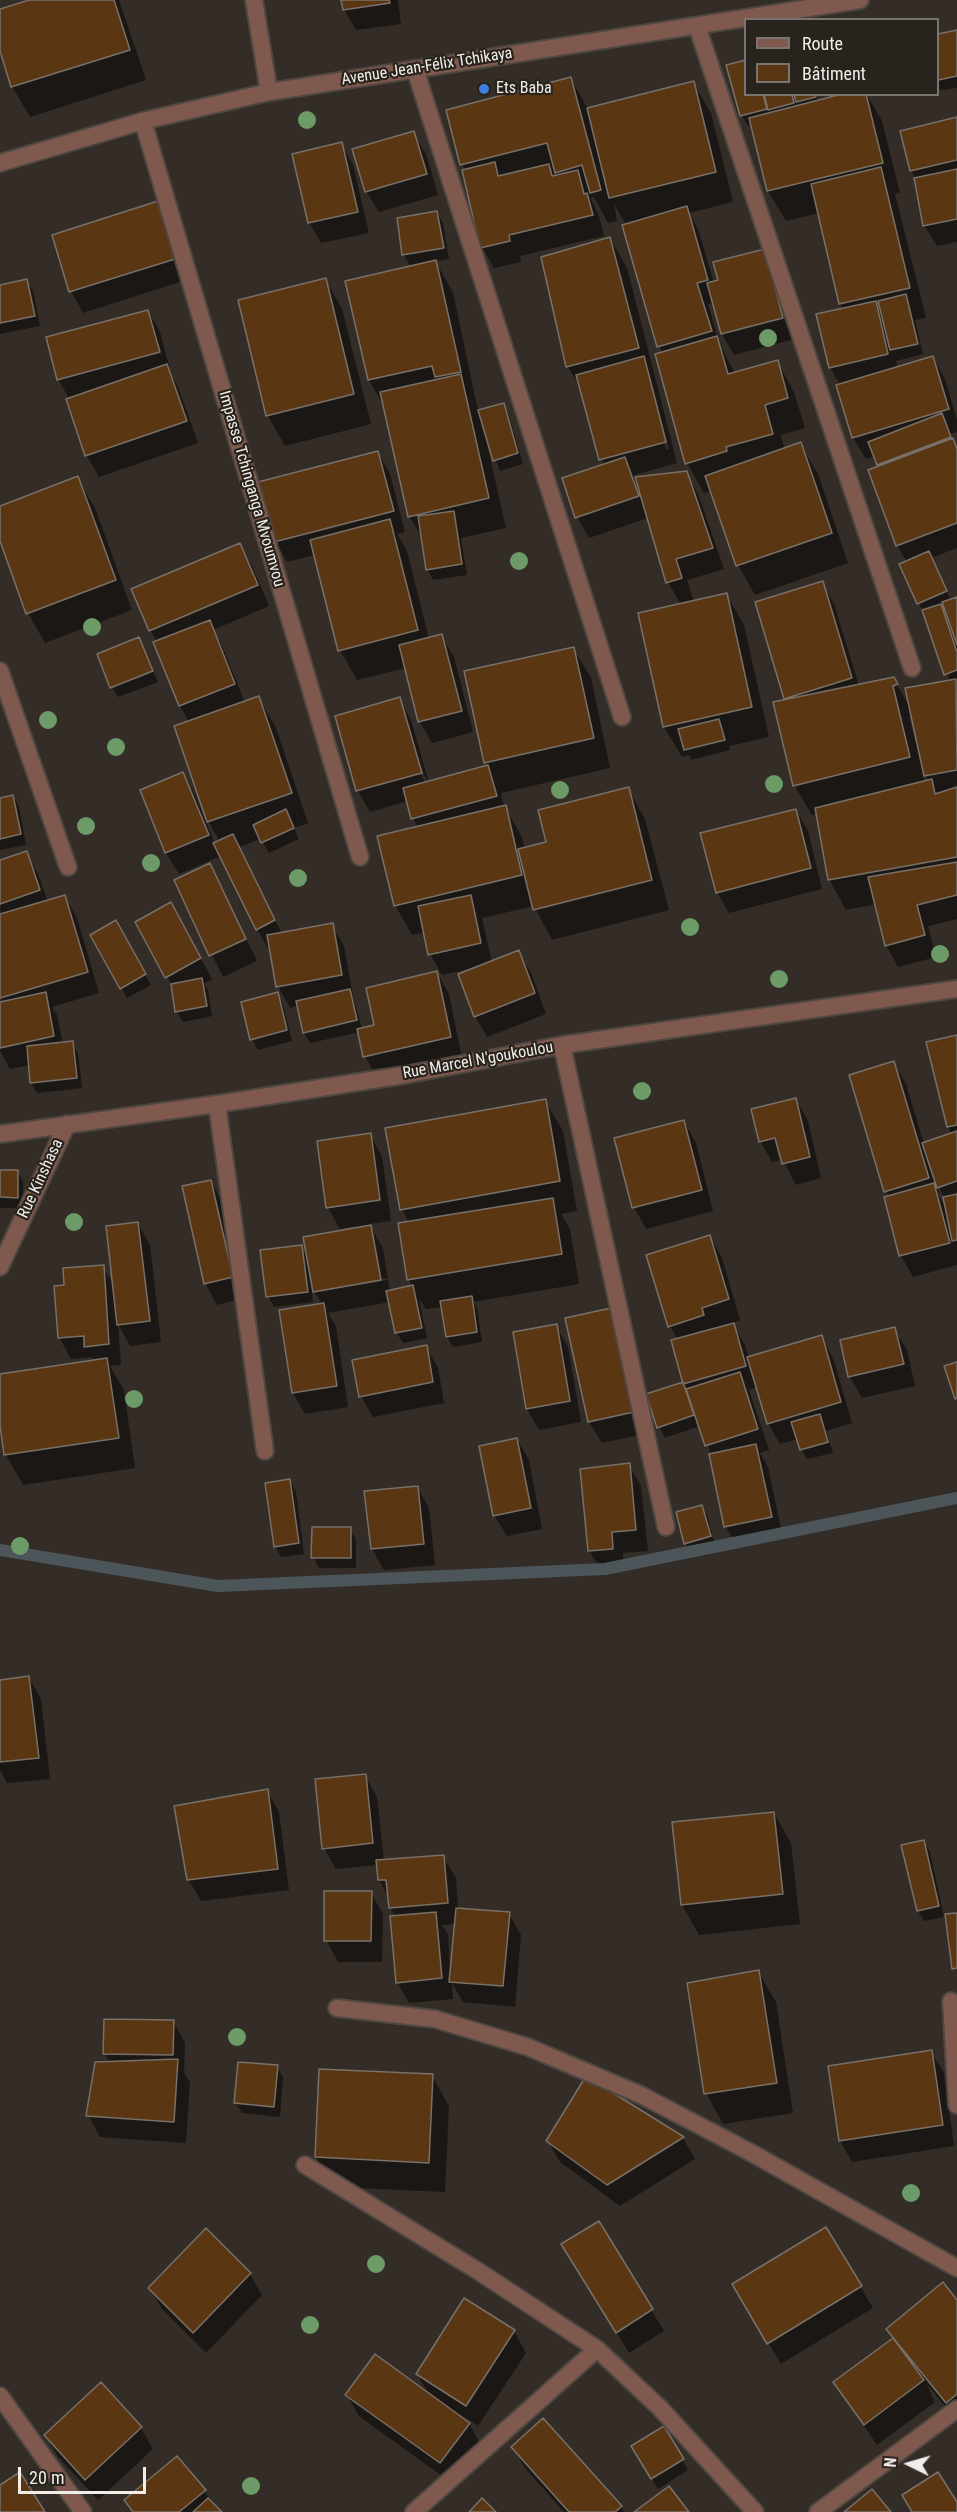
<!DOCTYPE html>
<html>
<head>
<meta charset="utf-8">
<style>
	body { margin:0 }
	#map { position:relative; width:957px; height:2512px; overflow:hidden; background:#332c27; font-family:"Roboto Condensed",sans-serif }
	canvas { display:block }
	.legend { position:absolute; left:744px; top:18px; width:195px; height:78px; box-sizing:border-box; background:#29231d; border:2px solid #79746f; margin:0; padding:8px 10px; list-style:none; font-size:18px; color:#f1ede9 }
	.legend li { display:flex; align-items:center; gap:12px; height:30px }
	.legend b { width:30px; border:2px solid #79746f }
	.north { position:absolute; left:879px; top:2434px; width:60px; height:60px; -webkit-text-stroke:4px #29231d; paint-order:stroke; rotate:275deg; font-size:16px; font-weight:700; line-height:24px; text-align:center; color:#f1ede9 }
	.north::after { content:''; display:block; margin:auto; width:21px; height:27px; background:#f1ede9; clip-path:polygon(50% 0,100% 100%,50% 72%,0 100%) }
	.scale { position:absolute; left:18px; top:2467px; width:128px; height:27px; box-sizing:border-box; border:3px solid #f1ede9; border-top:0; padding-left:8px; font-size:18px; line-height:21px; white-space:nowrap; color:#f1ede9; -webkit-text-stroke:4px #29231d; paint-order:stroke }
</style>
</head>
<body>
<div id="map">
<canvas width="957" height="2512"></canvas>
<ul class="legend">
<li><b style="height:8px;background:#7f594e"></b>Route</li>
<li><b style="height:16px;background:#5b3613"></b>Bâtiment</li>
</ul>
<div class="north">N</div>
<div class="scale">20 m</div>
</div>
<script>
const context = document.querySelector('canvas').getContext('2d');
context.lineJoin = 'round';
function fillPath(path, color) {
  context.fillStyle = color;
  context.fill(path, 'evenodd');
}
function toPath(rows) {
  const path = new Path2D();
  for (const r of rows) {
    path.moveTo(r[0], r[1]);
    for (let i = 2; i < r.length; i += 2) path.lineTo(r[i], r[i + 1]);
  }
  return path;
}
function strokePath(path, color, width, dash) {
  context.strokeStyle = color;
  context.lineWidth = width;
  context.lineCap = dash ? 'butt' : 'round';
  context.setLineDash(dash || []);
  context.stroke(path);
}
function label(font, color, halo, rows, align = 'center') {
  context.font = font + ' "Roboto Condensed",sans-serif';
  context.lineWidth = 4.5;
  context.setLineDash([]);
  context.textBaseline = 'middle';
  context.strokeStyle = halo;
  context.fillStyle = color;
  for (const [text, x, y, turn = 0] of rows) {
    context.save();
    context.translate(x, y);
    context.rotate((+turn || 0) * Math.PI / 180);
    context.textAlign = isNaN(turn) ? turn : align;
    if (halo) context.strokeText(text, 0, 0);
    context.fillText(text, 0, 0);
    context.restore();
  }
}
fillPath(toPath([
	[34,0,119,0,146,80,30,117,12,86,0,46,0,11],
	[343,0,398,0,401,24,356,30,344,9],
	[957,32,957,88,940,90,938,87,938,35],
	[728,66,746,94,793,94,796,99,796,94,817,94,819,102,848,94,869,94,867,95,882,121,900,193,895,194,926,318,915,320,923,354,896,361,898,368,933,358,945,379,957,420,957,432,951,434,957,448,957,548,931,558,951,601,957,599,957,919,928,926,936,957,898,967,886,945,876,904,846,910,829,879,818,814,812,815,794,785,785,698,822,583,834,604,859,686,893,679,910,707,950,682,924,614,901,565,907,562,897,545,880,467,875,456,866,459,853,438,838,386,840,385,830,367,844,310,840,304,819,213,786,221,768,191,753,125,748,126,742,116],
	[945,605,948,618,941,606],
	[909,716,912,716,918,743,916,744],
	[922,772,923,772,929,782,925,783],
	[571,79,588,109,693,83,711,113,733,202,689,213,698,229,714,283,764,250,794,339,734,355,722,334,714,303,708,304,720,345,735,373,777,361,794,392,805,428,781,435,785,450,800,444,818,474,848,563,755,595,738,565,712,491,704,493,687,463,663,353,659,346,626,225,614,204,617,221,608,223,594,197,591,198,599,216,604,236,520,256,521,262,494,268,482,247,465,171,447,111],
	[957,119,957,242,937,246,924,225,916,179,911,171,902,132],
	[413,133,426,154,438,195,379,212,366,191],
	[341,144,353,165,369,233,321,243,309,222],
	[157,203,169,224,186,280,83,313,71,291],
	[437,212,443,223,449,259,435,261,453,292,476,402,479,411,503,405,509,415,523,464,500,471,489,443,487,444,506,528,461,538,467,575,433,580,427,569,423,539,409,516,385,408,369,380,347,282,411,267,404,255,398,219],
	[610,238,627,268,677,463,634,475,636,478,686,472,698,494,724,569,687,580,694,602,726,594,744,625,769,737,729,746,730,750,691,760,689,755,682,757,664,727,639,614,681,605,668,582,648,518,589,538,577,517,604,466,583,393,568,367,543,258],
	[648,380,651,380,669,449,666,450],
	[325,279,342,309,371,424,285,446,268,416,239,301],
	[27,281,33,291,40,326,0,334,0,286],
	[148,311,160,332,171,374,178,387,198,443,99,477,87,456,68,400,70,400,58,379],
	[378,453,390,474,405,532,397,534,407,551,429,639,441,636,454,657,473,732,432,743,420,722,406,668,357,680,340,650,315,555,287,562,275,541],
	[77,478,95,508,132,610,45,643,28,613,0,537,0,508],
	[240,545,252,566,269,606,213,630,221,643,245,703,259,698,276,728,308,823,294,828,299,839,269,853,261,839,239,847,282,934,332,925,344,946,353,996,362,1029,376,1026,437,973,449,994,462,1058,377,1078,365,1056,360,1032,310,1043,304,1033,298,1006,290,1008,278,986,271,949,269,950,257,929,221,856,179,874,166,853,141,791,183,774,195,795,215,844,220,842,209,822,176,727,189,722,180,706,155,643,157,642,150,630],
	[139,639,158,682,118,697,112,687],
	[573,648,591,678,610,768,501,793,504,806,522,837,525,849,548,843,628,789,645,819,669,910,552,940,534,906,482,918,492,963,518,952,531,973,546,1014,487,1037,475,1016,470,969,442,975,430,954,425,932,412,935,395,905,418,828,413,818,408,801,370,812,358,791,337,717,399,699,411,720,429,783,488,767,485,762],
	[419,766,429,783,426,783,416,767],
	[13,796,19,807,26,845,0,850,0,799],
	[796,810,808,831,822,889,729,913,717,892],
	[26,853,38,874,48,902,65,897,77,918,99,993,52,1007,57,1015,63,1044,72,1043,78,1054,82,1088,37,1093,31,1083,30,1065,10,1069,0,1051,2,1003,0,862],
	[210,865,257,961,223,977,176,881],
	[116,922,151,985,127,998,92,936],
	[137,923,183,925,212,979,204,984,208,990,212,1016,183,1022,177,1012,173,987],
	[277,994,283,1004,292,1041,258,1050,252,1039],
	[957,1037,957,1265,913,1277,901,1256,886,1199,889,1197,886,1191,894,1063,906,1084,924,1144,952,1134,948,1127],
	[938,1186,944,1197,945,1207,939,1196],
	[796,1100,808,1121,821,1178,796,1185,783,1160,772,1162,760,1141],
	[545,1101,563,1131,577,1211,561,1214,570,1229,579,1284,473,1302,477,1308,482,1342,453,1347,447,1337,443,1307,426,1309,419,1299,427,1338,403,1343,397,1333,390,1302,328,1313,336,1326,348,1407,305,1414,293,1393,322,1305,315,1292,313,1283,311,1284,313,1302,274,1307,268,1296,302,1247,308,1258,356,1229,356,1226,340,1229,328,1208,370,1135,382,1156,391,1221,369,1224,383,1248,388,1279,388,1278,320,1289,320,1292,388,1280,390,1291,413,1287,408,1279,409,1223,402,1209],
	[684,1122,696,1143,713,1211,646,1229,634,1207],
	[0,1171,17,1171,23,1182,23,1208,0,1208],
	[211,1181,223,1203,244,1298,217,1305,205,1283],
	[138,1224,150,1245,161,1342,130,1346,118,1324,121,1365,110,1366,124,1390,135,1468,23,1485,6,1455,0,1414,0,1376,95,1362,92,1357,71,1359,59,1337,66,1287,103,1267,114,1286],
	[710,1237,722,1258,740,1320,732,1323,745,1345,749,1358,821,1337,833,1358,852,1423,826,1431,829,1440,801,1448,798,1439,780,1444,768,1423,757,1387,749,1390,769,1450,760,1453,768,1467,783,1538,738,1548,726,1527,711,1454,700,1426,665,1438,659,1427,648,1395,684,1383,678,1340,670,1326],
	[610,1309,645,1434,602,1443,589,1422,566,1320],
	[556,1326,568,1347,581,1422,539,1430,527,1409],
	[894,1329,907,1350,915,1386,862,1398,850,1377,841,1341],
	[426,1347,438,1368,444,1403,373,1417,361,1396],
	[517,1439,529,1460,542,1529,507,1536,494,1515],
	[830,1443,833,1453,807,1459,802,1450],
	[629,1465,641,1486,648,1551,623,1553,624,1570,602,1572,589,1551,581,1470],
	[290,1481,296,1492,304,1554,281,1557,275,1546],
	[417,1487,429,1508,435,1565,384,1570,372,1549,366,1492],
	[702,1507,708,1517,712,1534,686,1541,686,1544,677,1513],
	[350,1529,356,1539,356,1568,319,1568,313,1557],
	[713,1537,716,1547,691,1553,686,1544],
	[29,1678,41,1699,50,1779,7,1783,0,1770,0,1681],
	[365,1776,377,1797,384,1861,443,1857,456,1878,458,1909,509,1914,521,1935,515,2007,463,2002,452,1983,453,1999,409,2003,397,1982,396,1917,390,1907,389,1898,379,1880,378,1865,336,1869,324,1848],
	[456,1924,452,1966,450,1966,448,1934,442,1925],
	[267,1791,279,1812,289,1890,201,1901,188,1879],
	[774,1813,791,1843,800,1924,699,1935,682,1905,673,1824],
	[924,1842,930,1852,944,1917,924,1921,918,1911],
	[371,1893,383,1914,382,1962,338,1962,326,1940],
	[758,1972,776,2002,793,2113,723,2124,706,2093],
	[173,2021,185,2043,184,2073,190,2082,186,2143,100,2137,88,2115,110,2063,105,2054],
	[931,2052,944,2073,954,2146,852,2162,840,2141],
	[277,2067,283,2077,280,2117,242,2113,236,2103],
	[432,2076,449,2106,445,2192,334,2187,316,2157],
	[586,2079,683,2138,695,2159,620,2206,560,2162,548,2141],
	[598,2223,664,2331,629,2353,575,2266],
	[826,2229,873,2308,781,2364,734,2285],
	[206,2230,250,2274,262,2295,206,2353,162,2309,150,2288],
	[957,2302,957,2421,926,2383,935,2402,877,2445,835,2383,894,2339,888,2329],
	[514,2331,526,2353,478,2426,466,2418,481,2445,453,2484,359,2416,347,2395,430,2396,417,2374],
	[141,2428,153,2449,98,2500,58,2457,46,2435],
	[663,2428,688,2470,658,2489,633,2447],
	[513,2447,621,2506,624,2512,564,2512,525,2468],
	[204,2491,220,2512,133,2512,126,2501]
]), '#0007');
strokePath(toPath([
	[0,1550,218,1586,605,1569,957,1498]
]), '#4c5559', 12);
const building = toPath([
	[29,0,114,0,130,50,11,87,0,51,0,9,29,0],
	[341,0,389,0,390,3,343,10,341,0],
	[957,30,957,76,938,80,938,34,957,30],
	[746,60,746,94,763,94,767,109,740,116,726,65,746,60],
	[571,77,601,190,590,193,582,165,555,173,547,143,460,165,446,110,571,77],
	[694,81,716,172,609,198,587,108,694,81],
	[764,94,792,94,794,103,768,110,764,94],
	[794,94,815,94,816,97,796,102,794,94],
	[842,94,866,94,883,163,767,191,749,118,842,94],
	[957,117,957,160,910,171,900,131,957,117],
	[414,131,427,174,365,192,352,149,414,131],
	[342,142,358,212,308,223,292,154,342,142],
	[495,162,498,176,549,164,552,176,578,170,584,194,587,193,593,215,509,235,510,241,480,248,462,170,495,162],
	[881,167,910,288,839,304,811,184,881,167],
	[957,169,957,219,923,226,914,178,957,169],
	[158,201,175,259,69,292,52,235,158,201],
	[687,206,708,280,697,283,712,331,657,347,622,225,687,206],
	[437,211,444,248,402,255,397,218,437,211],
	[610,237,639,348,566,367,541,257,610,237],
	[765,249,783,318,721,334,707,283,718,280,713,262,765,249],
	[436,260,461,372,435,377,432,366,368,380,345,281,436,260],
	[326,278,354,394,266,416,238,300,326,278],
	[27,279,35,316,0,323,0,285,27,279],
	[906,294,918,344,890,350,878,301,906,294],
	[876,301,888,354,829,368,816,314,876,301],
	[148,310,160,352,57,380,46,337,148,310],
	[717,336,728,374,778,360,788,398,765,405,773,434,726,447,727,451,685,464,655,354,717,336],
	[644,356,666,442,599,460,576,375,644,356],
	[933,356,949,409,852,438,836,385,933,356],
	[167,364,187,421,85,456,66,399,167,364],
	[461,374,489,498,408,517,380,392,461,374],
	[504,403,518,453,493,461,478,410,504,403],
	[942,413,951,437,877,465,868,442,942,413],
	[953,438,957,449,957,523,896,546,868,470,953,438],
	[801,442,832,533,736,566,705,476,801,442],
	[378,451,394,511,274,542,258,482,378,451],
	[625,457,639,496,575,518,562,478,625,457],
	[687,471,713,548,676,559,682,578,666,583,635,477,687,471],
	[78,476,116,580,26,614,0,541,0,506,78,476],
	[454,511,462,564,426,570,418,516,454,511],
	[390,519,418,630,338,651,310,540,390,519],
	[240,543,258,585,149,631,131,589,240,543],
	[929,551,947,591,917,604,899,564,929,551],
	[823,581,852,678,784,699,755,602,823,581],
	[727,593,752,707,663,727,638,613,727,593],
	[957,597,957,645,942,602,957,597],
	[941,604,957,652,957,670,944,675,922,610,941,604],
	[210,620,235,684,179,706,153,642,210,620],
	[442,634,462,711,418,722,399,645,442,634],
	[139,637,153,671,110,688,97,654,139,637],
	[574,647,594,738,484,763,464,671,574,647],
	[894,677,898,684,893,686,910,757,793,786,773,702,894,677],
	[956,679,957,770,924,776,905,688,956,679],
	[259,696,292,793,207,822,174,726,259,696],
	[400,697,422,773,356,791,335,716,400,697],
	[719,719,725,740,684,750,678,729,719,719],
	[488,765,497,796,411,819,403,788,488,765],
	[183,772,209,835,165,853,140,790,183,772],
	[932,779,935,794,957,787,957,857,828,880,815,808,932,779],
	[629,787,652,880,533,910,518,849,546,842,538,810,629,787],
	[13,795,21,834,0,839,0,798,13,795],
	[506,805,522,875,394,906,377,836,506,805],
	[286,809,294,828,261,843,253,825,286,809],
	[796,809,811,868,716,893,700,833,796,809],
	[233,834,275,920,256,930,213,843,233,834],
	[27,851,40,890,0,904,0,860,27,851],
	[957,862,957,895,917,905,925,935,885,946,868,877,957,862],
	[210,863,246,939,209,956,174,880,210,863],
	[65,895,88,972,0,998,0,914,65,895],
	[471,895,481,943,428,955,418,906,471,895],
	[171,902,201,958,165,978,135,922,171,902],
	[116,920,146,974,120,989,90,935,116,920],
	[333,923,342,975,276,987,267,935,333,923],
	[519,950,535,993,474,1017,458,974,519,950],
	[437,971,451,1037,363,1057,357,1029,374,1025,366,988,437,971],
	[202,978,207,1006,175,1012,171,984,202,978],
	[350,989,357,1020,303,1033,296,1001,350,989],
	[46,992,54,1036,0,1048,0,1002,46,992],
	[278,992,287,1030,250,1040,241,1002,278,992],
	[957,1035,957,1125,947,1127,926,1042,957,1035],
	[73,1041,77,1078,30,1083,27,1046,73,1041],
	[894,1061,929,1178,884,1192,849,1075,894,1061],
	[796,1098,810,1157,782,1164,775,1138,759,1142,751,1109,796,1098],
	[546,1099,560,1181,400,1210,385,1128,546,1099],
	[684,1120,702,1190,632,1208,614,1138,684,1120],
	[957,1131,957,1181,937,1188,922,1143,957,1131],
	[371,1133,380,1200,326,1208,317,1141,371,1133],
	[0,1170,18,1170,18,1198,0,1197,0,1170],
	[211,1180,233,1277,204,1284,182,1186,211,1180],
	[934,1183,950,1243,899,1256,884,1197,934,1183],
	[957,1194,957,1240,952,1241,943,1197,957,1194],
	[553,1198,562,1254,407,1280,398,1223,553,1198],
	[138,1222,150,1321,117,1325,106,1226,138,1222],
	[371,1225,381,1280,313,1292,303,1237,371,1225],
	[710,1235,729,1299,702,1308,704,1315,668,1327,646,1255,710,1235],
	[302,1245,308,1292,266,1297,260,1250,302,1245],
	[104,1265,109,1344,84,1347,84,1336,58,1338,54,1286,64,1285,63,1268,104,1265],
	[413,1285,422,1328,395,1333,386,1291,413,1285],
	[472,1296,477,1332,446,1337,440,1301,472,1296],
	[324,1303,337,1386,292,1393,279,1310,324,1303],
	[611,1308,634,1412,588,1422,565,1318,611,1308],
	[734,1323,746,1366,683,1384,671,1340,734,1323],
	[557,1324,570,1401,526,1409,513,1332,557,1324],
	[895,1327,904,1364,848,1377,840,1340,895,1327],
	[822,1335,841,1402,767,1424,747,1357,822,1335],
	[427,1345,433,1382,359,1397,352,1360,427,1345],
	[107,1358,119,1438,4,1455,0,1425,0,1374,107,1358],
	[957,1362,957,1398,955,1399,944,1366,957,1362],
	[740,1372,758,1429,705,1446,686,1389,740,1372],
	[683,1382,694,1415,657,1428,646,1394,683,1382],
	[820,1414,828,1442,800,1450,791,1422,820,1414],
	[517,1438,531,1508,493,1516,479,1446,517,1438],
	[756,1444,772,1517,724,1527,709,1454,756,1444],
	[630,1463,636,1530,612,1532,613,1549,588,1551,580,1469,630,1463],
	[290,1479,299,1543,274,1547,265,1483,290,1479],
	[418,1486,424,1544,371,1549,364,1491,418,1486],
	[702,1505,711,1536,684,1544,676,1512,702,1505],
	[312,1527,351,1527,351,1558,311,1558,312,1527],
	[29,1676,39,1758,0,1762,0,1680,29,1676],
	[366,1774,373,1843,322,1849,315,1779,366,1774],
	[268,1789,278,1869,187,1880,174,1806,268,1789],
	[774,1812,783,1894,681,1905,672,1822,774,1812],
	[924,1840,939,1906,917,1911,901,1845,924,1840],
	[444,1855,448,1903,389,1908,386,1880,378,1880,376,1860,444,1855],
	[324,1891,372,1891,371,1941,324,1941,324,1891],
	[456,1908,510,1912,503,1986,449,1982,456,1908],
	[436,1912,442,1978,396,1983,390,1916,436,1912],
	[957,1913,957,1968,952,1969,945,1914,957,1913],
	[759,1970,777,2083,704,2094,687,1983,759,1970],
	[104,2019,174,2020,173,2055,103,2054,104,2019],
	[932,2050,943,2125,839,2141,828,2066,932,2050],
	[178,2059,174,2122,86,2116,95,2062,178,2059],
	[238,2062,278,2065,274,2107,234,2103,238,2062],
	[319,2069,433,2074,429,2163,315,2157,319,2069],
	[586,2076,684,2137,607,2185,546,2141,586,2076],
	[599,2221,653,2309,616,2333,561,2244,599,2221],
	[826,2227,862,2286,767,2344,732,2284,826,2227],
	[206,2228,251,2273,193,2333,148,2288,206,2228],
	[943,2282,957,2300,957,2394,946,2403,886,2329,943,2282],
	[464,2298,515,2330,466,2406,416,2374,464,2298],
	[893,2338,924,2380,864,2425,833,2382,893,2338],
	[375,2354,470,2423,440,2463,345,2395,375,2354],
	[101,2382,142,2427,85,2480,44,2435,101,2382],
	[543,2418,622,2506,615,2512,569,2512,511,2447,543,2418],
	[664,2426,684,2459,651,2479,631,2446,664,2426],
	[177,2456,206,2490,179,2512,133,2512,124,2500,177,2456],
	[20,2472,45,2512,0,2512,0,2485,20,2472],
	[938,2472,957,2502,957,2512,912,2512,902,2495,938,2472],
	[669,2486,689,2512,634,2512,669,2486],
	[872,2489,891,2512,844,2512,872,2489],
	[208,2498,222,2512,193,2512,208,2498],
	[482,2498,496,2512,469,2512,482,2498]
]);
fillPath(building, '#5b3613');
strokePath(building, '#78716a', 1.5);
const minor = toPath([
	[254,0,269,92],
	[697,26,912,668],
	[415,69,622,717],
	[143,121,360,857],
	[0,671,68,867],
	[562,1045,666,1527],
	[217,1104,265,1451],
	[0,1134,217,1104,404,1075,562,1045,957,989],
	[0,1267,67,1124],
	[951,2001,957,2105],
	[337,2008,435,2019,528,2047,641,2095,748,2151,957,2268],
	[305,2165,478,2271,597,2349,660,2408,755,2512],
	[0,2396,83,2512],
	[414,2512,597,2349],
	[818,2512,957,2409]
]);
const tertiary = toPath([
	[0,163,143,121,269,92,860,0]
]);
strokePath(minor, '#4e4742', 20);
strokePath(tertiary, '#4e4742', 20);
strokePath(minor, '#7f594e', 16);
strokePath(tertiary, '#7f594e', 16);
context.fillStyle = '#6c9b68';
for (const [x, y] of [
	[307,120],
	[768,338],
	[519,561],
	[92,627],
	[48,720],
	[116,747],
	[774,784],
	[560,790],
	[86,826],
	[151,863],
	[298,878],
	[690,927],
	[940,954],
	[779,979],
	[642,1091],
	[74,1222],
	[134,1399],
	[20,1546],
	[237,2037],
	[911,2193],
	[376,2264],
	[310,2325],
	[251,2486]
]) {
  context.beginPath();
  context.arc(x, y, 9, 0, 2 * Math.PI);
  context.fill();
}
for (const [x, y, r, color] of [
	[484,89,6,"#3f7fe0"]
]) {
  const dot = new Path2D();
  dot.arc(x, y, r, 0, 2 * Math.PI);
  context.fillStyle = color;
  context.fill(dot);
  strokePath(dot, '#29231d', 2);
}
label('16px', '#f1ede9', '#29231d', [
	["Avenue Jean-Félix Tchikaya",427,67,-9],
	["Impasse Tchinganga Mvoumvou",251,489,74],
	["Rue Marcel N'goukoulou",478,1061,-10],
	["Rue Kinshasa",41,1179,-65]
]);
label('16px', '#f1ede9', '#29231d', [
	["Ets Baba",496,89]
], 'left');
</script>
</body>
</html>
